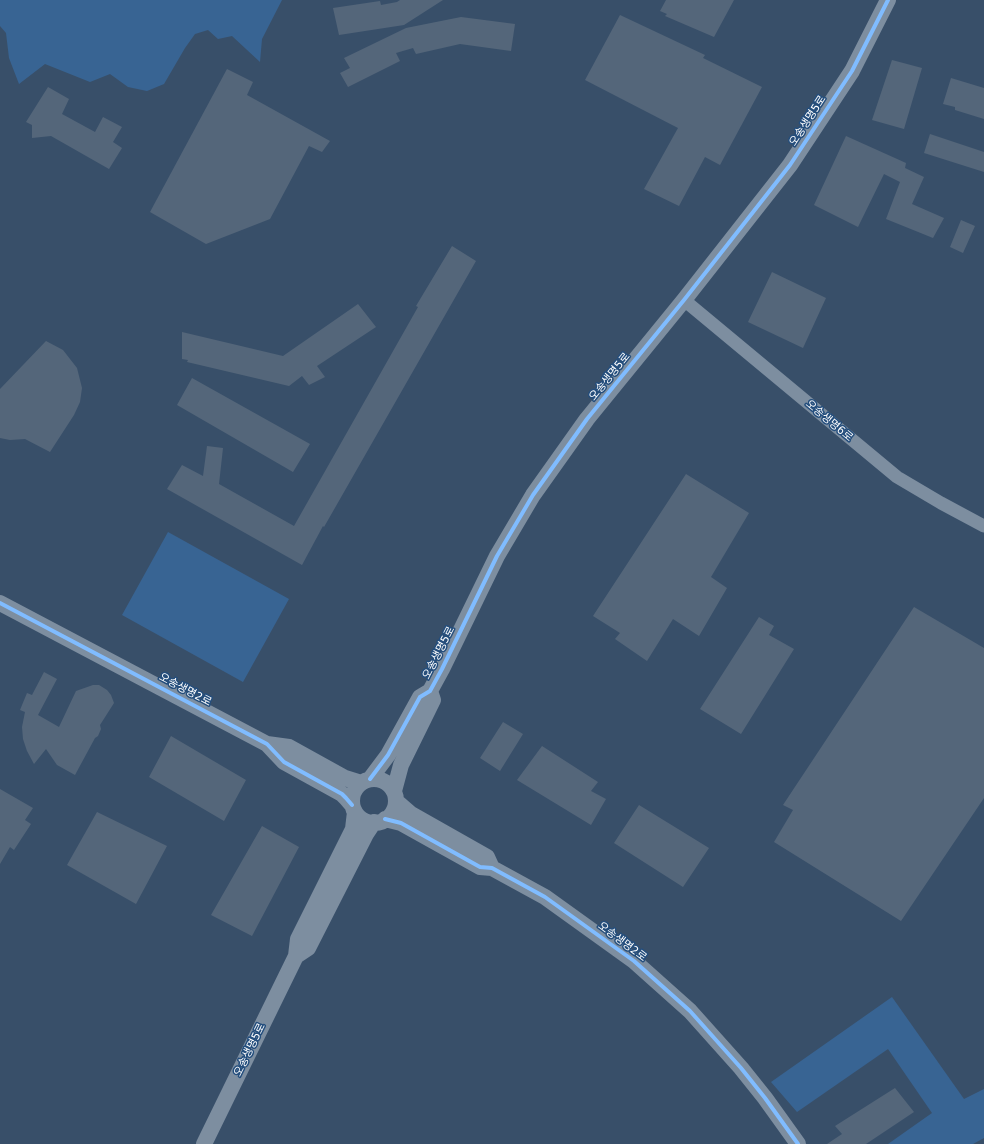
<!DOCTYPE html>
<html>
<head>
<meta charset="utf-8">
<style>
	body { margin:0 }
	canvas { display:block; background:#384f69 }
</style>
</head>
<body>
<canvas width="984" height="1144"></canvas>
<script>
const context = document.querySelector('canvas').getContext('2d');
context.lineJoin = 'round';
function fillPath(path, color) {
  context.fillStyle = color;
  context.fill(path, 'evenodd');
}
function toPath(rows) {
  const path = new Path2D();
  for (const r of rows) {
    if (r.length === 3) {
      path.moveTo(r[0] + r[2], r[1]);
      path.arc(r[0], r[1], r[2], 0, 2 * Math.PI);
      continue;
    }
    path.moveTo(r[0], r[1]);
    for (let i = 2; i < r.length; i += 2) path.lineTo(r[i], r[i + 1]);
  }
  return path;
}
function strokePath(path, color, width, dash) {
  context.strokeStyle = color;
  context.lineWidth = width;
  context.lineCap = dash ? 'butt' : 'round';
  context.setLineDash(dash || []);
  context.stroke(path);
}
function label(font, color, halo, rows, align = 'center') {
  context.font = font + ' "DejaVu Sans","Noto Sans KR",sans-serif';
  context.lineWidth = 3;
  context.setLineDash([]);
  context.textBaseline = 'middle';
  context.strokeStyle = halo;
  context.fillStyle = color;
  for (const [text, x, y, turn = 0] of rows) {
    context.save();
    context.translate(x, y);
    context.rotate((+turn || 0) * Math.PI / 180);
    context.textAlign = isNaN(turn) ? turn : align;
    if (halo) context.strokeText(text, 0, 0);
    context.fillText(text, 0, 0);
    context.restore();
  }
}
fillPath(toPath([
	[0,0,282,0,262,39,260,62,232,36,218,39,208,30,195,34,185,48,164,84,147,91,128,87,110,74,90,82,45,64,19,84,9,58,6,33,0,26],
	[168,532,289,599,243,682,122,615],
	[892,997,964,1099,984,1089,984,1138,973,1144,888,1144,932,1113,888,1049,797,1112,771,1082]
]), '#386493');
fillPath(toPath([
	[400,0,443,0,404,25,339,35,333,8,380,1,381,5,397,2],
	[666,0,734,0,714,37,665,16,667,14,660,11],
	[620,15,705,55,703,58,762,87,720,165,705,157,679,206,644,189,678,128,585,80],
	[461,17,515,24,511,51,460,44,416,54,413,48,396,53,400,61,348,87,340,73,350,68,344,58,406,28],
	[892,60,922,68,904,129,872,120],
	[227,69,253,82,247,95,330,141,322,152,309,146,270,219,206,244,150,212],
	[951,78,984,88,984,119,955,110,955,107,943,104],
	[48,87,69,99,62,114,95,132,103,117,122,127,113,142,122,148,109,169,51,136,32,138,32,125,26,122],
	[930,134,984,152,984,172,924,153],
	[846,136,906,163,905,168,924,177,912,204,944,218,933,238,886,219,900,182,884,174,858,227,814,205],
	[961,220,975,226,963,253,950,247],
	[452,246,476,261,324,527,323,526,302,565,167,489,182,465,203,476,207,446,223,448,219,484,294,526,418,307,416,306],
	[772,272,826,298,803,348,748,322],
	[358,304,376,327,317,366,325,377,309,385,302,376,289,386,187,362,188,360,182,359,182,332,283,356],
	[46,341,63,350,77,368,82,388,80,402,74,415,50,452,25,439,10,440,0,438,0,389],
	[192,378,310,444,293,472,177,405],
	[686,474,749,513,711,577,727,588,699,636,673,619,647,661,615,639,620,633,593,616],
	[914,607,984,648,984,798,901,921,774,842,793,810,783,805],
	[759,617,774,626,769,635,794,649,741,734,700,709],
	[44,672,57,679,38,715,59,727,76,691,93,685,99,685,107,690,111,695,114,703,100,725,101,729,98,736,95,738,75,775,57,765,46,749,34,764,27,751,23,739,22,727,25,712,20,710,27,693,32,695],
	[503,722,523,734,500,771,480,758],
	[171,736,246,780,224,821,149,777],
	[542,746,598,782,591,791,606,799,591,825,517,780],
	[0,789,33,808,25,820,31,824,14,850,10,847,0,864],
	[639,805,709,848,683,887,614,843],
	[97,812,167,846,136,904,67,865],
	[262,826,299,847,252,936,211,915],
	[895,1088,914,1112,866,1144,827,1144,842,1134,835,1126]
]), '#54667a');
strokePath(toPath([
	[684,300,897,477,941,503,984,526]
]), '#7d8ea0', 13);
strokePath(toPath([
	[0,603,267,744,284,762,342,794,346,798,352,805],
	[267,744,289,747,345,778,361,783],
	[370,779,388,755,420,697,430,691,442,669,497,556,533,495,587,419,684,300,790,165,852,71,888,0],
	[374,801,22],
	[394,791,401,765,433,700,430,691],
	[396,801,411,814,487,857,492,868],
	[385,819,401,823,480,867,492,868,545,897,634,961,690,1011,741,1068,765,1098,798,1144],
	[296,956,308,948,366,834,374,822],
	[204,1144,296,956,298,939,353,829,355,812]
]), '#7d8ea0', 16);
strokePath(toPath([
	[0,603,267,744,284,762,342,794,346,798,352,805],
	[370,779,388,755,420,697,430,691,442,669,497,556,533,495,587,419,684,300,790,165,852,71,888,0],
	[385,819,401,823,480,867,492,868,545,897,634,961,690,1011,741,1068,765,1098,798,1144]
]), '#80bcff', 4);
label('11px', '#fff', '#244e7d', [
	["오송생명5로",808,121,-57],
	["오송생명5로",610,377,-51],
	["오송생명6로",829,421,40],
	["오송생명5로",439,653,-63],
	["오송생명2로",185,690,28],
	["오송생명2로",622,942,37],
	["오송생명5로",250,1050,-64]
]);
</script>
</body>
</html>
